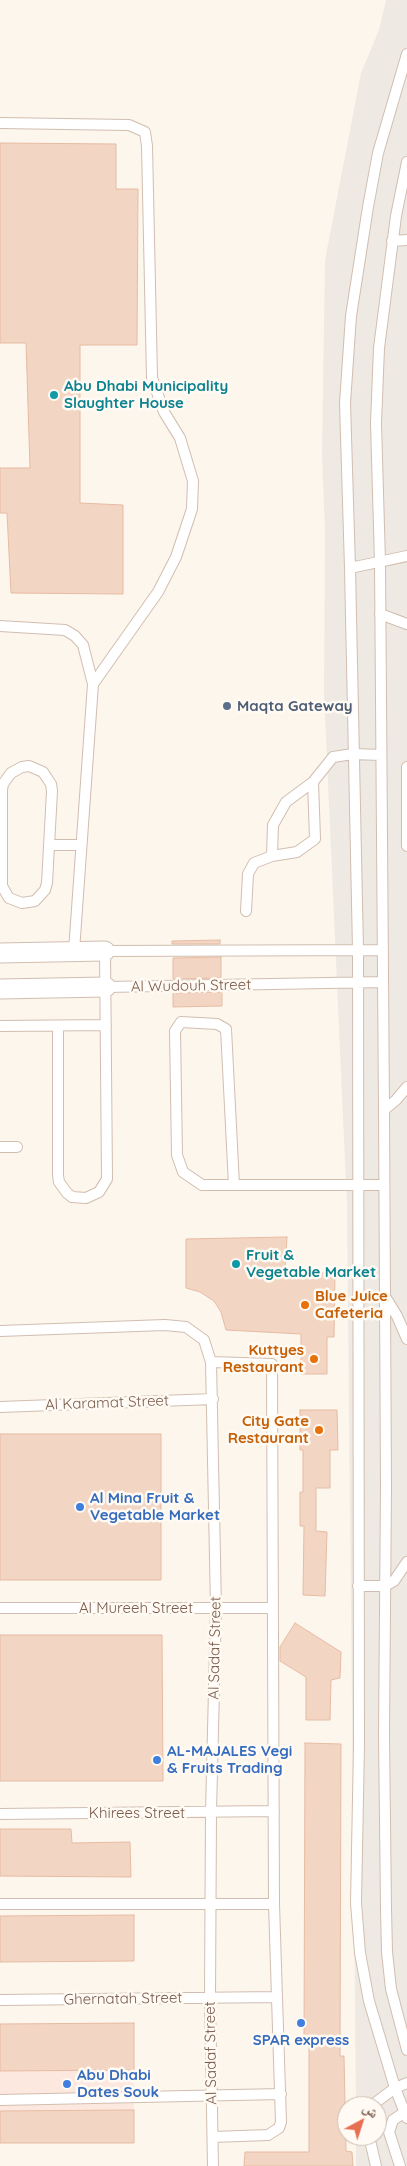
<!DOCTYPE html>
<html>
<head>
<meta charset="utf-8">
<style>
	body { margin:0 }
	#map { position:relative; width:407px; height:2166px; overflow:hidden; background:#fdf6ec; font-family:Quicksand,"Noto Naskh Arabic",sans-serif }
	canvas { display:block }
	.north { position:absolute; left:337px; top:2096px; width:50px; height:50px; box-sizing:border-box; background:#fffaf3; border:1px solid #cabbb1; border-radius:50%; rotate:40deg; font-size:14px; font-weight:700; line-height:20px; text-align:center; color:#7a5c4d }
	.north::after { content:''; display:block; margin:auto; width:18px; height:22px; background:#e76f51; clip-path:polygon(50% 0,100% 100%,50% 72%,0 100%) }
</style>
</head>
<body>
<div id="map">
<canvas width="407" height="2166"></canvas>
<div class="north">ش</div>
</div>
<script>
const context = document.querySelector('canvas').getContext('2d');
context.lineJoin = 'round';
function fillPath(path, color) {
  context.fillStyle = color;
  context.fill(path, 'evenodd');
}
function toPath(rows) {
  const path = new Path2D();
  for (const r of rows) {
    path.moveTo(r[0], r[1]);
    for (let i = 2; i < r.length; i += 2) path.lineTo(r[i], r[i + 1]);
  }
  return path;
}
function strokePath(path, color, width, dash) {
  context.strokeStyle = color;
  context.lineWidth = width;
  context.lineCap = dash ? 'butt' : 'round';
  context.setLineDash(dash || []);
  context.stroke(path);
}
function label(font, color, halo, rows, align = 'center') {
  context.font = font + ' Quicksand,sans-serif';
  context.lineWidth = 5;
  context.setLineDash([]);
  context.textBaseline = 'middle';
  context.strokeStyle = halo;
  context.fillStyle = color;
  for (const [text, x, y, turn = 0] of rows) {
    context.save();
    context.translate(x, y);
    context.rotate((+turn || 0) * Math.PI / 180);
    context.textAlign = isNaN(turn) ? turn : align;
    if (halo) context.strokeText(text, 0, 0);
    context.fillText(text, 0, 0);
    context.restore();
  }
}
fillPath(toPath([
	[134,2023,134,2143,0,2143,0,2024]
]), '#fde8e0');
fillPath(toPath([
	[386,0,407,0,407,2166,356,2166,356,2136,377,2136,377,2106,356,2106,347,1206,324,694,325,531,322,455,325,260,361,73,379,30]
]), '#efe9e4');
const building = toPath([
	[0,143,116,144,116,189,138,189,137,345,80,345,80,503,123,505,123,594,11,593,7,513,0,513,0,468,30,468,26,343,0,343,0,143],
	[220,940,220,944,172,944,172,941,220,940],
	[221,957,221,978,173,979,173,958,221,957],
	[222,992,222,1006,173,1007,173,993,222,992],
	[287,1237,285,1272,335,1273,334,1337,327,1337,327,1374,301,1374,301,1334,226,1330,221,1312,214,1301,200,1292,186,1288,186,1239,287,1237],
	[300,1410,337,1410,338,1450,330,1450,330,1488,316,1488,316,1531,327,1532,325,1596,303,1595,304,1526,300,1526,300,1492,303,1492,303,1450,300,1450,300,1410],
	[0,1434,161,1434,161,1580,0,1580,0,1434],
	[295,1623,341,1652,340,1678,331,1680,330,1720,306,1720,306,1677,280,1661,280,1647,295,1623],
	[0,1635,162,1635,163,1781,0,1781,0,1635],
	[305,1743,341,1744,340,2056,344,2056,346,2151,352,2152,353,2166,244,2166,245,2152,309,2152,309,2043,304,2043,305,1743],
	[0,1829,71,1829,72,1843,130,1842,131,1877,0,1876,0,1829],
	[134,1915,134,1961,0,1962,0,1916,134,1915],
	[134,2023,134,2070,0,2071,0,2024,134,2023],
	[134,2110,134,2143,0,2143,0,2111,134,2110]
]);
fillPath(building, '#f3d5c3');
strokePath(building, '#e6bba3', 1);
const lane = toPath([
	[407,54,378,153,368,207,351,316,345,403,350,568,358,950,359,1745,356,1903,360,1953,369,2001,395,2088,407,2118],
	[0,123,129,125,145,132,147,146,152,378,164,412,180,438,193,481,192,509,176,557,158,592,93,684],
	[407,162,396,216,379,348,376,423,380,562,384,1110,386,1487,384,1734,386,1909,387,1952,391,1989,407,2050],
	[392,241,407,240],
	[350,568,407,556],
	[380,614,407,624],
	[0,626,65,630,75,636,83,645,93,684,74,951],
	[29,766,43,772,51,784,52,791,47,883,45,890,35,901,22,903,9,898,2,886,2,790,3,784,11,773,22,767,29,766],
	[407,767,407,846],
	[49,845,81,845],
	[272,856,273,825,286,802,313,782],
	[246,911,248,874,254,863,272,856,297,852,315,839,313,782,333,757,353,754,381,755],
	[106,987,383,982],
	[0,1026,106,1025],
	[58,1026,58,1175,59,1182,67,1193,72,1197,86,1198,99,1192,107,1179,105,951,383,950],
	[384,1110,396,1100,407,1087],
	[0,1147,17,1147],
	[234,1185,226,1029,217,1024,181,1022,175,1031,177,1155,183,1172,202,1185,384,1185],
	[386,1298,397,1316,407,1339],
	[0,1331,165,1325,186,1327,204,1340,211,1362,216,1608,211,1812,210,1998,213,2166],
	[211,1362,272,1364,274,1904,281,2122,279,2128,268,2135,213,2137],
	[0,1407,213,1399],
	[358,1586,385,1586,394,1581,407,1562],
	[0,1608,271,1608],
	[0,1814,274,1811],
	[0,1904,274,1904],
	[0,2000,277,1997],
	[0,2100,281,2094],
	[373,2106,375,2103,395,2088,407,2083],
	[369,2136,376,2166],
	[400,2166,389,2132,393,2120,405,2112]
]);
const street = toPath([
	[0,953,105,951],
	[0,989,106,987]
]);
strokePath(lane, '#d1beb0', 12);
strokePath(street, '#d1beb0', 21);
strokePath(lane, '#fff', 10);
strokePath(street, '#fff', 19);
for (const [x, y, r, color] of [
	[54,395,5,"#0f9aa8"],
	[227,706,5,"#5c6f8a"],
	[236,1264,5,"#0f9aa8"],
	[305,1305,5,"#e8710a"],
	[314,1359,5,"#e8710a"],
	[319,1430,5,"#e8710a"],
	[80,1507,5,"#3f7fe0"],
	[157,1760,5,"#3f7fe0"],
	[301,2023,5,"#3f7fe0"],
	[67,2084,5,"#3f7fe0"]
]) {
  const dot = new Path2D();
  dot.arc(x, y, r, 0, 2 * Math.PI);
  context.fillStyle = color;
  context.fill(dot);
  strokePath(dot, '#fffaf3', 2);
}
label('bold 15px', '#0d838f', '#fffaf3', [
	["Abu Dhabi Municipality",64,386],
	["Slaughter House",64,403],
	["Fruit &",246,1255],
	["Vegetable Market",246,1272]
], 'left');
label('bold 15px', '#4e5e75', '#fffaf3', [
	["Maqta Gateway",237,706]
], 'left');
label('15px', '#7a5c4d', '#fffaf3', [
	["Al Wudouh Street",191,986,-1],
	["Al Karamat Street",107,1403,-2],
	["Al Mureeh Street",136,1608],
	["Al Sadaf Street",215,1648,-89],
	["Khirees Street",137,1813],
	["Ghernatah Street",123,1999,-1],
	["Al Sadaf Street",211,2053,-91]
]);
label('bold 15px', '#c56008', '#fffaf3', [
	["Blue Juice",315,1296,"left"],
	["Cafeteria",315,1313,"left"],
	["Kuttyes",304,1350],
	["Restaurant",304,1367],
	["City Gate",309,1421],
	["Restaurant",309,1438]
], 'right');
label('bold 15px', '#366cbe', '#fffaf3', [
	["Al Mina Fruit &",90,1498],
	["Vegetable Market",90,1515],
	["AL-MAJALES Vegi",167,1751],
	["& Fruits Trading",167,1768],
	["SPAR express",301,2040,"center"],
	["Abu Dhabi",77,2075],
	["Dates Souk",77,2092]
], 'left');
</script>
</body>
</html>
